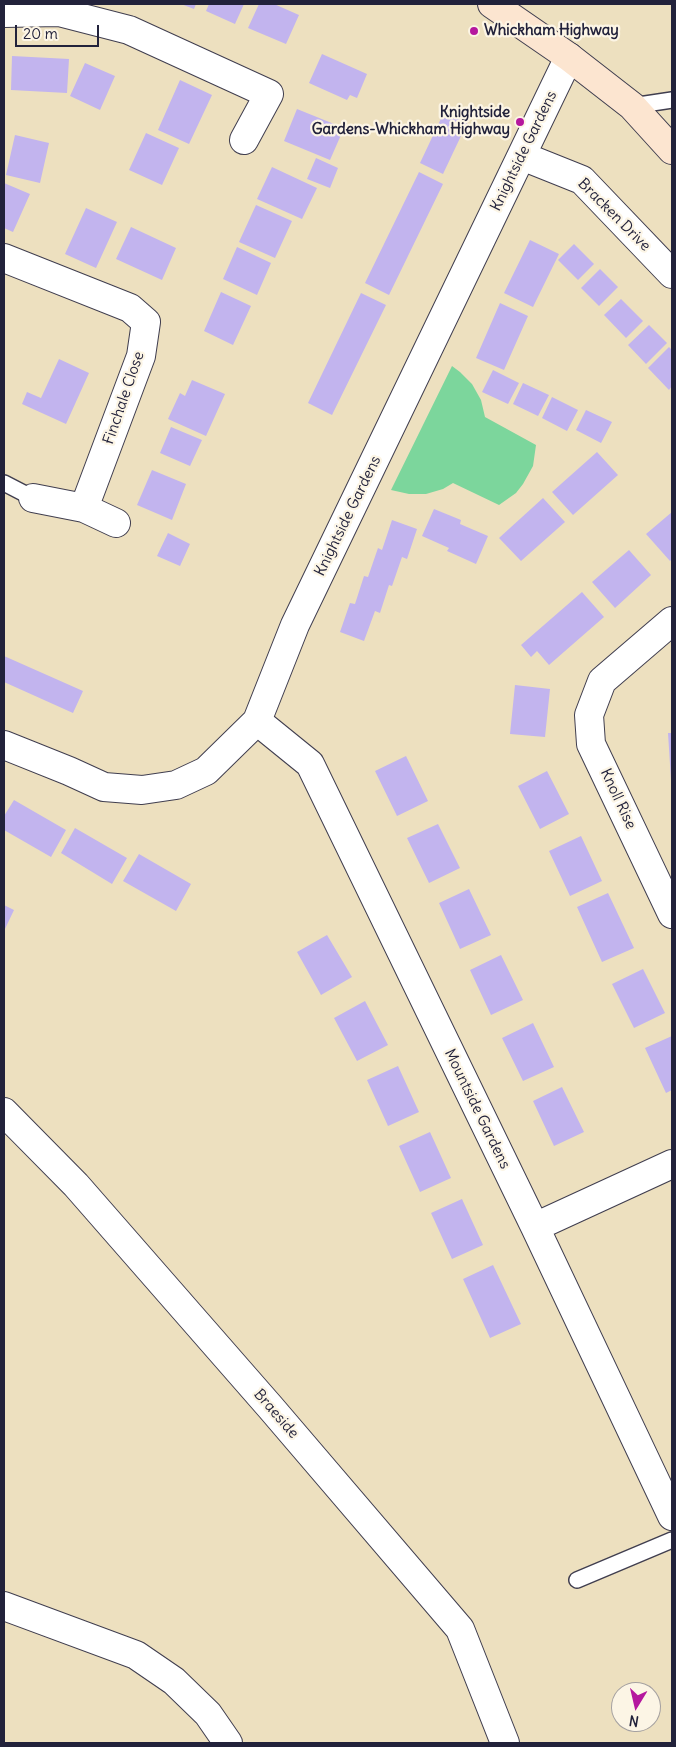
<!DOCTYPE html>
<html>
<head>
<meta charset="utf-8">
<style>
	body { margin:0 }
	#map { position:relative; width:676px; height:1747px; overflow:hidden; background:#ede0bf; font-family:Delius,sans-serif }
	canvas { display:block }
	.frame { position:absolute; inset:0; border:5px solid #22223b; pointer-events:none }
	.north { position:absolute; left:611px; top:1682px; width:50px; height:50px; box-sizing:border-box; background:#fcf5e5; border:1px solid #a5a1a1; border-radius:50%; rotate:189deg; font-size:14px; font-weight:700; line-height:20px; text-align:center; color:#22223b }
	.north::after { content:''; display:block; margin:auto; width:18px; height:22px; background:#b5179e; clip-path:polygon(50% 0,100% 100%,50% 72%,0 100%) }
	.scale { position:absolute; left:15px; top:25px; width:84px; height:22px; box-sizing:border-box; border:2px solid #22223b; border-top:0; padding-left:6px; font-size:15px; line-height:18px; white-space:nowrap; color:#22223b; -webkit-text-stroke:4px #fcf5e5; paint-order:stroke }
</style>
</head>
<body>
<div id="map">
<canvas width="676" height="1747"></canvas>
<div class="frame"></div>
<div class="north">N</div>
<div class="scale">20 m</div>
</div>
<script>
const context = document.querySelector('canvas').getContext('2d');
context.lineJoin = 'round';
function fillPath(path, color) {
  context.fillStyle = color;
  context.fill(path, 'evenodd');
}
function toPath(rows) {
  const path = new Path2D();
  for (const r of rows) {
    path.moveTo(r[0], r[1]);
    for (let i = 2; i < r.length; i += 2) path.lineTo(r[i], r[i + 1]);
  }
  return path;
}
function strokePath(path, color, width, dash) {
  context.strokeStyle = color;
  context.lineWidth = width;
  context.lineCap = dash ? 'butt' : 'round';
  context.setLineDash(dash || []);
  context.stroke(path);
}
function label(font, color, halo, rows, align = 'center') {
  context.font = font + ' Delius,sans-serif';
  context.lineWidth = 4.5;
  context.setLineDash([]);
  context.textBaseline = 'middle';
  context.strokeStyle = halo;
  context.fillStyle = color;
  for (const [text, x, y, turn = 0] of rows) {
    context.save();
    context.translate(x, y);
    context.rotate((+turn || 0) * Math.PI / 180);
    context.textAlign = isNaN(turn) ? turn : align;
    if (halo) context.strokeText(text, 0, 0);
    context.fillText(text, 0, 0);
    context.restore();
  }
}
fillPath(toPath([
	[452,366,460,372,472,384,481,400,485,417,536,445,533,466,523,484,516,493,499,505,453,483,443,489,426,494,409,494,391,490]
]), '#7cd69c');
fillPath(toPath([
	[181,4,196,4,194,9],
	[209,4,244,4,235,24,206,11],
	[259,4,274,4,299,15,286,44,248,28],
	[322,54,367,74,357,98,350,95,347,100,309,83],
	[12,56,69,59,67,93,11,90],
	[85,63,115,76,100,110,70,96],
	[180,80,212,95,189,144,158,130],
	[446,108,469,119,443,174,420,163],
	[297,109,344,128,330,160,284,141],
	[146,133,179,148,162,185,129,170],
	[15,135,49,143,40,183,6,175],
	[316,158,338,168,330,188,307,179],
	[272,167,317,188,302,219,257,199],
	[419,172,443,184,389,295,365,283],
	[4,183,30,194,13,232,4,228],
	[256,205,292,221,275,258,239,242],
	[86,208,117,222,96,268,65,254],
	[131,227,176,248,162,280,116,259],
	[530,240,559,254,533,307,504,293],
	[574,244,594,264,578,280,558,260],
	[237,247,271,263,257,295,223,279],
	[600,269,618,287,599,306,581,288],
	[221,292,251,306,233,345,204,331],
	[361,293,386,305,332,415,308,403],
	[621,299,643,321,626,338,604,315],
	[500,303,528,316,504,370,476,358],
	[649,325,667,343,646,364,628,345],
	[669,347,672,350,672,386,669,390,648,368],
	[59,359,89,373,66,424,22,404,27,392,41,398],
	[493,370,519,383,508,404,482,392],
	[192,380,225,394,206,436,168,419,180,393,185,396],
	[523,383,549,395,538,416,513,404],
	[552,397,578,410,567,431,542,418],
	[586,410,612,422,601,443,576,430],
	[171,427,202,440,190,466,160,453],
	[597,452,618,475,573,515,552,492],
	[152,470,186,484,172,520,137,505],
	[543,498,565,522,521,561,499,538],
	[434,509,461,520,460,524,488,536,476,564,447,551,449,548,422,536],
	[672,512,672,559,670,561,646,534],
	[392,520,417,529,407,559,402,557,392,586,389,585,380,613,375,611,364,641,340,632,350,603,355,604,364,576,368,577,378,548,382,550],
	[168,533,190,544,180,566,157,556],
	[629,550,651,575,615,608,592,582],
	[582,592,604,617,549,665,537,651,531,657,521,645],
	[4,656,83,691,73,713,4,682],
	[515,685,550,689,545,737,510,734],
	[668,733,672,733,672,780,671,780],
	[406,756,428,801,397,816,375,771],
	[547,771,569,814,540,829,518,786],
	[14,800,66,830,51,857,4,830,4,816],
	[438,824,460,868,429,883,407,838],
	[75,828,127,858,112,884,61,853],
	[581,836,602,881,570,896,549,851],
	[139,854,191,884,176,911,123,881],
	[469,889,491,935,460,949,439,903],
	[608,893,634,948,602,962,577,907],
	[4,905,14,910,4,931],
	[327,935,352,977,321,995,297,952],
	[501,955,523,1000,491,1015,470,970],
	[643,969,665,1013,634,1028,612,984],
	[365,1001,388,1045,357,1061,334,1018],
	[533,1023,554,1067,523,1081,502,1038],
	[672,1036,672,1090,666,1093,645,1048],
	[398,1066,419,1112,388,1126,367,1080],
	[562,1087,584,1132,554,1146,533,1101],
	[430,1132,451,1178,420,1192,399,1146],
	[462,1199,483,1245,452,1259,431,1213],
	[493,1265,521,1324,490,1338,463,1279]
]), '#c2b4ee');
const lane = toPath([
	[632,106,672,100],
	[4,483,33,498],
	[577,1580,672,1540]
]);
const street = toPath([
	[4,13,59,12,129,30,269,94,244,140],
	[522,156,582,180,672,274],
	[4,258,130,308,146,322,141,356,84,508],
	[33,498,84,508,116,523],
	[672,621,602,681,589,715,591,744,672,914],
	[257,721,310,764,535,1227,672,1516],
	[4,745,69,771,104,787,142,790,176,785,206,771,257,721,295,625,569,57],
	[4,1112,76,1185,271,1408,460,1629,505,1743],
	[535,1227,672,1164],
	[4,1606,136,1655,174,1681,208,1714,228,1743]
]);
const secondary = toPath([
	[492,4,569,57,632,106,672,150]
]);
strokePath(lane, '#403e4f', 18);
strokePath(street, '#403e4f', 30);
strokePath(secondary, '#403e4f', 30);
strokePath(lane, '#fff', 15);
strokePath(street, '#fff', 28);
strokePath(secondary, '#fce5d0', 28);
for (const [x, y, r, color] of [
	[474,31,5,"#b5179e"],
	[520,122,5,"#b5179e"]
]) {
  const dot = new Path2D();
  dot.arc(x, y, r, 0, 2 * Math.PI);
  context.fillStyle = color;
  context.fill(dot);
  strokePath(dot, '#fcf5e5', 2);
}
label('bold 15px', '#22223b', '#fcf5e5', [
	["Whickham Highway",484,31],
	["Knightside",510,113,"right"],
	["Gardens-Whickham Highway",510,130,"right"]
], 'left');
label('15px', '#22223b', '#fcf5e5', [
	["Knightside Gardens",524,151,-64],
	["Bracken Drive",614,215,45],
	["Finchale Close",124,398,-71],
	["Knightside Gardens",348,516,-64],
	["Knoll Rise",618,799,65],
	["Mountside Gardens",477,1109,64],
	["Braeside",276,1414,49]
]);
</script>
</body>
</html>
